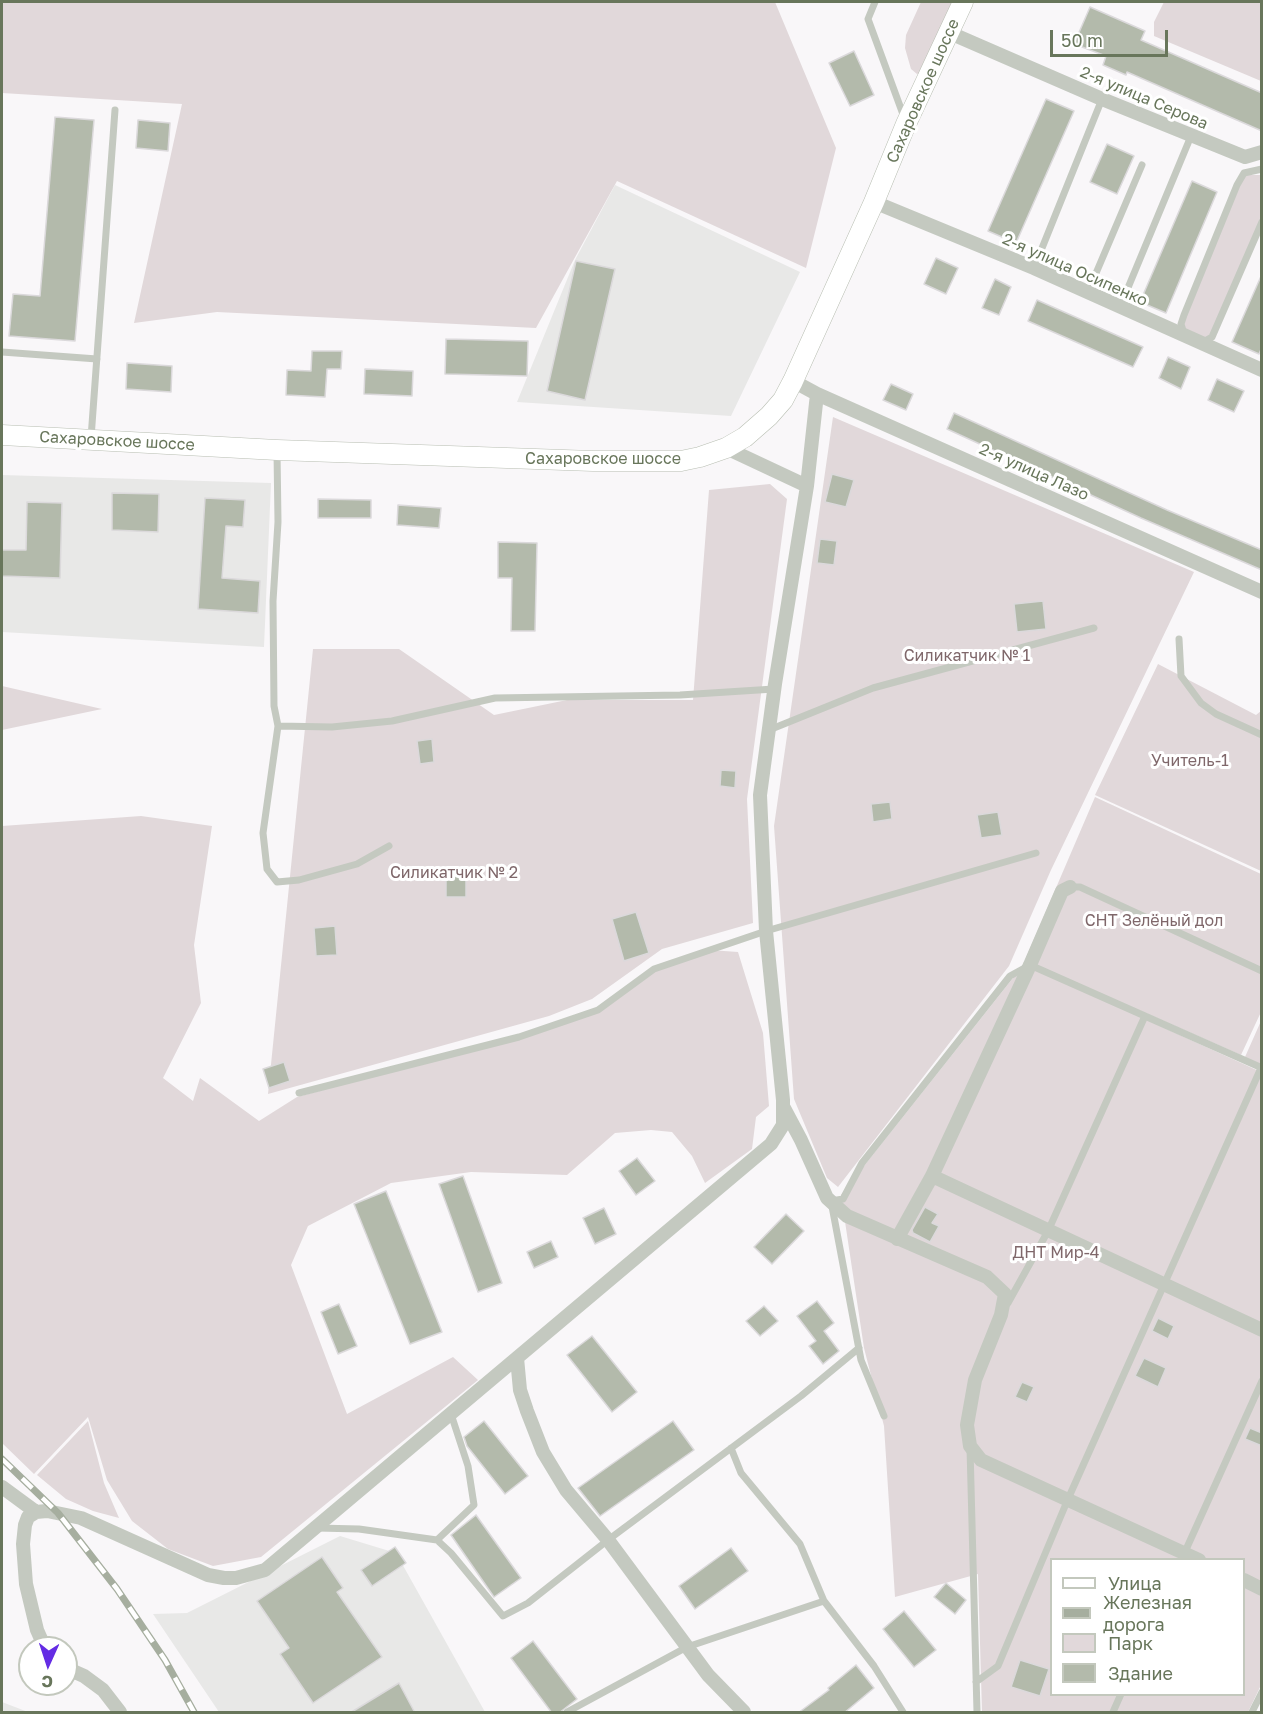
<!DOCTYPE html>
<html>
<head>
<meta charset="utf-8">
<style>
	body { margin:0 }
	#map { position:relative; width:1263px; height:1714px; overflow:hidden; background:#f9f7f9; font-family:"Golos Text",sans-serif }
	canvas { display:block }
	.frame { position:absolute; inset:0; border:3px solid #68765b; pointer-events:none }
	.legend { position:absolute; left:1050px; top:1558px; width:195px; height:138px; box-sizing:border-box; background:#fff; border:2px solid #c3c8bd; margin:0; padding:8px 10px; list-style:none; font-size:18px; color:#68765b }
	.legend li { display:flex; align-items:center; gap:12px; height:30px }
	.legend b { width:30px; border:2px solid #c3c8bd }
	.north { position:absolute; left:18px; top:1636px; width:60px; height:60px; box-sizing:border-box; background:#fff; border:2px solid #c3c8bd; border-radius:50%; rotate:183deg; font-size:16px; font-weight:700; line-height:24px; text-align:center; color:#68765b }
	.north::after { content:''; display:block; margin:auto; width:21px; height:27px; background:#642ce4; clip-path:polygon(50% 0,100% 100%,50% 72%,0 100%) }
	.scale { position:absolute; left:1050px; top:30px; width:118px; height:27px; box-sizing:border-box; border:3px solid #68765b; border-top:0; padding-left:8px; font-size:18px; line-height:21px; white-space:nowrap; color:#68765b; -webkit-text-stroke:4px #fff; paint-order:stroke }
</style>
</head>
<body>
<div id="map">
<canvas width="1263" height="1714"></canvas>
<div class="frame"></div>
<ul class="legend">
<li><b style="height:8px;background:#fff"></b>Улица</li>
<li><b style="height:8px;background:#a6ae9f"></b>Железная дорога</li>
<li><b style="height:16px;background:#e1d8da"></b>Парк</li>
<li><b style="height:16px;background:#b3baab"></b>Здание</li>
</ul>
<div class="north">С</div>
<div class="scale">50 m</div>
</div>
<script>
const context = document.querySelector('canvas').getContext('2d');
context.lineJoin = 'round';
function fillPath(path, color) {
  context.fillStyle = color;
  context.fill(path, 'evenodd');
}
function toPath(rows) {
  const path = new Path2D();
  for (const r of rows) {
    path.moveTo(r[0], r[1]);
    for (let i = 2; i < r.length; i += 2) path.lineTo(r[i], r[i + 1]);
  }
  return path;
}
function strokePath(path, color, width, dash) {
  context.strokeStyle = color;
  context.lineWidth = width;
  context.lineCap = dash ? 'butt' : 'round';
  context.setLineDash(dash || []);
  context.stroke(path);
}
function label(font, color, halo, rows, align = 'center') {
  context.font = font + ' "Golos Text",sans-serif';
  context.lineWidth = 6;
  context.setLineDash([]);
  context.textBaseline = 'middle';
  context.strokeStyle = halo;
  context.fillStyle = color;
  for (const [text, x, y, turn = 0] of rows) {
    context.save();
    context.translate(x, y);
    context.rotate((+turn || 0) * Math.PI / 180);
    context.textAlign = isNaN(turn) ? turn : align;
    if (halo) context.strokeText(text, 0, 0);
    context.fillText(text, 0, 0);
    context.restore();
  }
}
fillPath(toPath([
	[615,185,800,272,731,416,517,402,575,260],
	[2,475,271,483,264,647,2,632],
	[340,1536,396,1553,485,1712,219,1712,153,1614,187,1613],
	[2,1702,28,1712,2,1712]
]), '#e8e8e7');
fillPath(toPath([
	[2,2,775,2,836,148,806,268,617,181,536,328,217,312,134,323,182,104,2,93],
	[921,2,954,2,923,72,917,74,911,69,905,48,906,35],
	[1164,2,1261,2,1261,81,1154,36,1154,22],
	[1243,175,1261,175,1261,222,1217,326,1206,339,1184,331,1184,314],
	[833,417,1194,572,1051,870,1009,966,838,1187,827,1178,794,1099,774,826],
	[770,484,787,499,747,799,753,923,662,949,592,999,549,1016,268,1094,313,649,399,649,494,715,567,700,693,700,709,490],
	[1158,664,1256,715,1261,711,1261,871,1095,795],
	[2,686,102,709,2,730],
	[1095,797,1261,874,1261,1012,1241,1055,1025,960],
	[141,816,212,826,194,945,201,1003,163,1078,193,1101,200,1078,259,1121,297,1097,519,1037,598,1010,654,969,710,950,738,952,763,1033,769,1106,756,1117,752,1149,705,1183,692,1156,672,1132,651,1130,615,1133,567,1175,471,1172,391,1183,308,1226,291,1265,347,1414,453,1357,478,1380,261,1557,213,1566,168,1549,132,1521,107,1480,88,1417,34,1474,2,1443,2,826],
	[1024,964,1261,1072,1262,1683,1248,1712,982,1712,978,1574,895,1597,884,1426,864,1348,841,1195],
	[1052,1560,1244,1560,1244,1694,1052,1694],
	[1261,1021,1261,1065,1245,1057],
	[88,1421,104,1483,119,1518,93,1511,66,1499,37,1475]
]), '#e1d8da');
const building = toPath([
	[1090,7,1145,31,1141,40,1262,93,1262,131,1127,72,1126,75,1103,65,1106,56,1074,44,1090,7],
	[854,51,874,95,850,106,829,63,854,51],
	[1046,99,1074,111,1016,243,988,231,1046,99],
	[55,117,94,120,75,341,9,336,13,294,40,296,55,117],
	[138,120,170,123,168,151,136,148,138,120],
	[1107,144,1134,156,1117,194,1090,182,1107,144],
	[1192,181,1217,192,1166,313,1140,302,1192,181],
	[936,258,958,268,946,294,924,284,936,258],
	[576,261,615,269,585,400,547,391,576,261],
	[1262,274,1262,347,1259,354,1232,342,1262,274],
	[995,279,1011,287,999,315,982,308,995,279],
	[1037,300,1143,347,1133,367,1028,321,1037,300],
	[446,339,528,341,527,376,445,374,446,339],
	[312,351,342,351,341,369,327,369,325,397,286,395,287,370,311,371,312,351],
	[1168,357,1190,367,1181,389,1159,378,1168,357],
	[127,363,172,366,171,392,126,389,127,363],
	[365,369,413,371,412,396,364,394,365,369],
	[1217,379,1244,391,1234,412,1208,400,1217,379],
	[891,384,913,394,906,410,883,400,891,384],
	[954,413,1167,510,1262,550,1262,570,1141,518,947,429,954,413],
	[832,474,854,480,846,507,825,502,832,474],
	[112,493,159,494,158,532,112,530,112,493],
	[205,498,245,500,243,527,226,526,222,578,260,581,258,613,198,609,205,498],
	[318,499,371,500,371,518,318,518,318,499],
	[27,502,62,503,60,578,2,576,2,550,26,550,27,502],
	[398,505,441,508,439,528,397,525,398,505],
	[820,539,837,541,834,565,817,563,820,539],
	[498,542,537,543,535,631,511,631,512,578,498,578,498,542],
	[1043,601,1046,629,1017,632,1014,604,1043,601],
	[432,739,434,762,420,764,417,741,432,739],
	[721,770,736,771,735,788,720,786,721,770],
	[890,802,892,819,873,822,871,804,890,802],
	[998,812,1002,835,981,838,977,815,998,812],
	[446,871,466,871,466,897,446,897,446,871],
	[636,912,649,953,624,961,612,919,636,912],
	[335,926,337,955,316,956,314,928,335,926],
	[284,1062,290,1081,269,1088,263,1069,284,1062],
	[637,1158,655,1181,636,1195,619,1171,637,1158],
	[463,1176,502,1283,478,1292,439,1184,463,1176],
	[386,1191,442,1332,410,1344,354,1204,386,1191],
	[925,1207,938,1214,932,1223,939,1226,930,1242,913,1233,912,1230,925,1207],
	[604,1208,616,1234,595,1244,583,1218,604,1208],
	[786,1214,804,1231,772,1264,754,1247,786,1214],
	[551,1241,558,1257,534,1268,527,1252,551,1241],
	[817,1301,834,1323,824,1331,839,1351,823,1364,809,1346,816,1341,797,1316,817,1301],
	[339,1304,357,1346,338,1354,321,1312,339,1304],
	[764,1306,778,1321,760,1336,746,1321,764,1306],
	[1158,1318,1174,1326,1168,1339,1152,1331,1158,1318],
	[592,1336,637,1392,612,1412,567,1355,592,1336],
	[1144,1358,1166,1368,1158,1387,1135,1376,1144,1358],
	[1022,1382,1034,1387,1027,1402,1015,1397,1022,1382],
	[484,1421,528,1476,505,1494,467,1446,464,1437,484,1421],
	[673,1421,694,1450,600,1516,578,1488,673,1421],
	[1250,1428,1262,1433,1262,1446,1245,1439,1250,1428],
	[476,1515,521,1578,494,1597,451,1535,476,1515],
	[395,1547,406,1563,372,1586,361,1570,395,1547],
	[731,1548,748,1571,695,1609,679,1586,731,1548],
	[322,1557,343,1588,337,1592,382,1657,313,1703,280,1654,289,1648,257,1601,322,1557],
	[946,1583,966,1600,955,1614,934,1597,946,1583],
	[904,1611,936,1650,914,1667,883,1629,904,1611],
	[533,1641,577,1699,559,1713,552,1713,511,1658,533,1641],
	[1020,1660,1049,1669,1040,1696,1011,1687,1020,1660],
	[856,1665,874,1688,844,1713,798,1713,829,1690,828,1688,856,1665],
	[399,1683,415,1713,350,1713,399,1683]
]);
fillPath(building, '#b3baab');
strokePath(building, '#dbd9db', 1.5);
const secondary = toPath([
	[2,435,277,450,593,461,681,461,700,457,726,448,745,437,769,416,783,400,793,381,874,202,906,124,963,2]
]);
strokePath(secondary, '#b8beb2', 21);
strokePath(toPath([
	[875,2,868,19,904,117],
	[1034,268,1102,99],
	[1088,292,1142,165],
	[1120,307,1191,136],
	[1184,334,1181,324,1184,315,1237,185,1244,173,1262,169],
	[1201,341,1205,341,1212,337,1262,222],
	[2,352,97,359],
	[91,438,115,110],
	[277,452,278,522,273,601,274,706,278,726,263,833,267,869,277,882,299,880,357,864,389,846],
	[1179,639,1181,676,1201,703,1216,714,1262,735],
	[278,726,332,727,392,721,495,698,680,695,774,689],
	[769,730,873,688,1094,628],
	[1070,887,1080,887,1262,971],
	[299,1093,519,1037,598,1010,654,969,766,931,1036,853],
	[1008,1303,1048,1231,1145,1016],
	[884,1416,861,1360,831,1201,843,1199,862,1163,1010,976,1030,965,1262,1068],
	[731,1448,741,1473,800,1544,824,1601,874,1666,903,1712],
	[970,1448,977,1712],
	[317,1528,359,1529,437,1540,451,1553,503,1616,528,1603,608,1540,801,1396,859,1348],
	[437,1540,474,1505,468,1466,451,1414],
	[1184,1554,1262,1381],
	[976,1682,998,1666,1068,1499,1261,1068],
	[567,1712,687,1647,824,1601],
	[1113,1712,1121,1694],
	[1252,1712,1262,1692]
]), '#c4c9c0', 7);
strokePath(toPath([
	[950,33,1102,99,1245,157,1262,152],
	[874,202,1034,268,1262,370],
	[793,381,817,394,1262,592],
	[726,448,807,486],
	[784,1108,801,1140,827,1198,847,1216,987,1277,1005,1294,1001,1315,975,1380,967,1425,970,1446,981,1460,1199,1560],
	[932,1176,1262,1330],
	[897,1239,932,1176,1030,965,1062,891,1070,887],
	[517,1358,520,1390,527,1411,543,1452,566,1490,608,1540,708,1675,744,1712],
	[2,1487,36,1512],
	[1244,1580,1262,1589],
	[45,1648,37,1630,26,1584,23,1544,25,1525,28,1517,36,1512,47,1511,81,1518,208,1575,224,1578,236,1578,265,1570,771,1144,783,1125,783,1100,766,931,760,795,775,684,807,486,817,394],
	[66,1668,84,1676,103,1690,120,1712]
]), '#c4c9c0', 14);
strokePath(secondary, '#fff', 20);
const rail = toPath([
	[2,1459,58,1513,117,1589,165,1660,194,1712]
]);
strokePath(rail, '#a6ae9f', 7);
strokePath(rail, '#fff', 4.5, [14]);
label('16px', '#68765b', '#fff', [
	["Сахаровское шоссе",923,91,-66],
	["2-я улица Серова",1144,98,23],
	["2-я улица Осипенко",1075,270,24],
	["Сахаровское шоссе",117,441,3],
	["Сахаровское шоссе",603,459],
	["2-я улица Лазо",1034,472,24]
]);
label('16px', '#7f676a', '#fff', [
	["Силикатчик № 1",967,656],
	["Учитель-1",1190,761],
	["Силикатчик № 2",454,873],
	["СНТ Зелёный дол",1154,921],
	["ДНТ Мир-4",1056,1253]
]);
</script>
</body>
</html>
